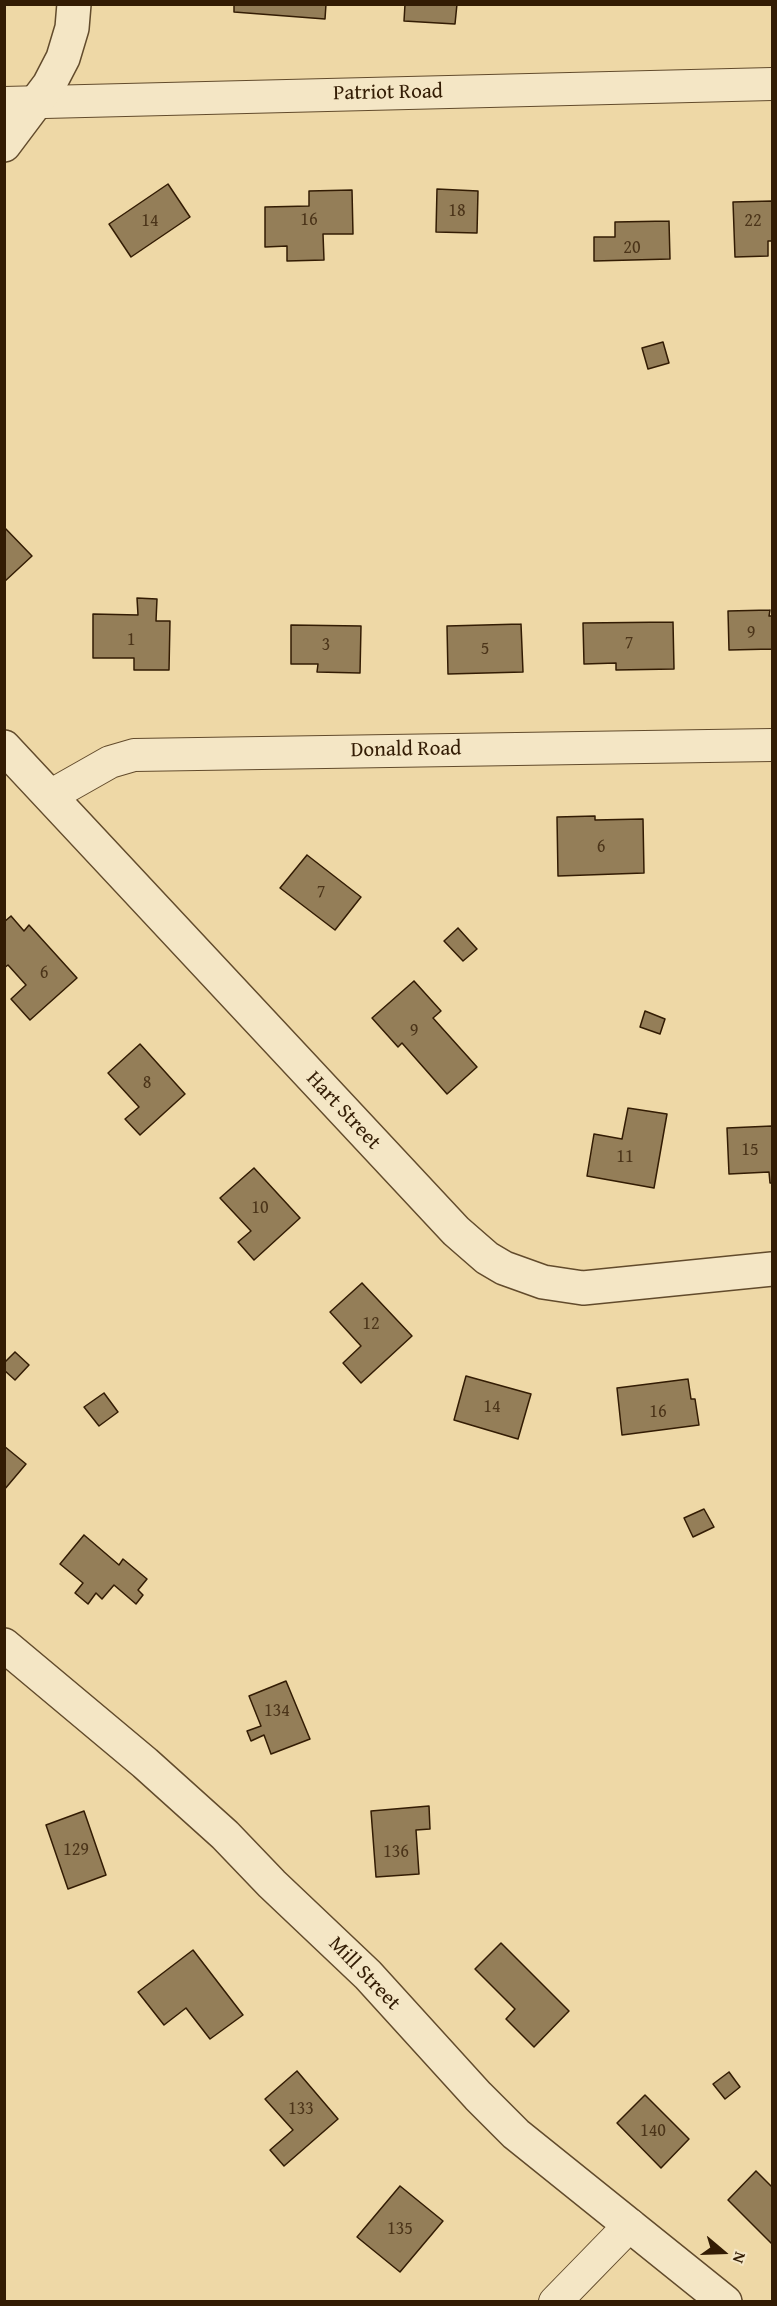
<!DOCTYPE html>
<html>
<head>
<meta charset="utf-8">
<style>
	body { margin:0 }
	#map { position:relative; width:777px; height:2306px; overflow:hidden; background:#eed8a6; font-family:"Gentium Book Plus",serif }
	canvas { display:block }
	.frame { position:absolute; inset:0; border:6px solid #331c04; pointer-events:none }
	.north { position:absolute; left:693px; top:2222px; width:60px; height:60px; -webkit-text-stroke:4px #f4e6c5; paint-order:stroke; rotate:109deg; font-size:16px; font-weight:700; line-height:24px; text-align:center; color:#331c04 }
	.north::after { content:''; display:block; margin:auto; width:21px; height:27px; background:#331c04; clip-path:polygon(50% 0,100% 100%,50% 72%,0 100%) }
</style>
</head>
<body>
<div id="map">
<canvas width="777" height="2306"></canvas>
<div class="frame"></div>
<div class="north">N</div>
</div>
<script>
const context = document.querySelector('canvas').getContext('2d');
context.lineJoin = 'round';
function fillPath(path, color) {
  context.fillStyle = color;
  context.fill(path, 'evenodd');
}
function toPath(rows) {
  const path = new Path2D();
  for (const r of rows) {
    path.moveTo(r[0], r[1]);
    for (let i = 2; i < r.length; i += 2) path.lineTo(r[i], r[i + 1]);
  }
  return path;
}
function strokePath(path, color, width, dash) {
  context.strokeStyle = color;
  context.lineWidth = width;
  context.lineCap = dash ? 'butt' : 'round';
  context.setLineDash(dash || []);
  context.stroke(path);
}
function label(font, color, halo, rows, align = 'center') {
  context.font = font + ' "Gentium Book Plus",serif';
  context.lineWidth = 4.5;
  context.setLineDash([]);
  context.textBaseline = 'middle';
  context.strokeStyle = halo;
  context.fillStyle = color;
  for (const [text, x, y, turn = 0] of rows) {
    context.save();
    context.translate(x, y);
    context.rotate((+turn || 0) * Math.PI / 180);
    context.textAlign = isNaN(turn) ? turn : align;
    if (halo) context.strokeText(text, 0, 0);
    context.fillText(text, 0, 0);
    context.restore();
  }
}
const building = toPath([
	[234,4,326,4,325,19,234,12,234,4],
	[405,4,457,4,455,24,404,21,405,4],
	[168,184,190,217,131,257,109,224,168,184],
	[437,189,478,191,477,233,436,232,437,189],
	[352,190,353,234,323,234,324,260,287,261,287,246,265,247,265,207,309,206,309,191,352,190],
	[772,201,772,241,768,241,768,256,735,257,733,202,772,201],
	[669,221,670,259,594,261,594,237,615,237,615,222,669,221],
	[663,342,669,363,648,369,642,348,663,342],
	[4,527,32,556,4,582,4,527],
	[137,598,157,599,156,621,170,621,169,670,134,670,134,658,93,658,93,614,138,615,137,598],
	[770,610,769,616,772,616,772,663,772,649,729,650,728,611,770,610],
	[673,622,674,669,616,670,616,663,584,664,583,623,673,622],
	[521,624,523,672,448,674,447,626,521,624],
	[291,625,361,626,360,673,317,672,318,664,291,664,291,625],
	[595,816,595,820,643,819,644,873,558,876,557,817,595,816],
	[307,855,361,897,335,930,280,888,307,855],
	[11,916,24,931,29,925,77,978,30,1020,11,999,26,985,8,965,4,968,4,922,11,916],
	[458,928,477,949,463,961,444,941,458,928],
	[414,981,441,1011,433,1018,477,1067,447,1094,402,1043,398,1047,372,1018,414,981],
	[645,1011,665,1019,660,1034,640,1027,645,1011],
	[140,1044,185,1094,140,1135,125,1119,139,1107,108,1073,140,1044],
	[628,1108,667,1114,654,1188,587,1176,594,1134,622,1139,628,1108],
	[772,1126,772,1183,770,1183,769,1172,729,1174,727,1128,772,1126],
	[254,1168,300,1218,254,1260,238,1242,251,1231,220,1198,254,1168],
	[362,1283,412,1336,361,1383,343,1363,361,1346,330,1312,362,1283],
	[15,1352,29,1365,15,1380,4,1370,4,1363,15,1352],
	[466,1376,531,1394,518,1439,454,1420,466,1376],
	[688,1379,691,1399,695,1399,699,1425,622,1435,617,1388,688,1379],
	[104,1393,118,1412,99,1426,84,1407,104,1393],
	[4,1446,26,1464,4,1490,4,1446],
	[704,1509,714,1527,693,1537,684,1518,704,1509],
	[84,1535,119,1565,123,1559,147,1579,138,1590,143,1595,136,1604,114,1585,102,1599,96,1593,88,1604,75,1593,83,1583,60,1564,84,1535],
	[286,1681,310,1739,271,1754,264,1735,251,1741,247,1731,261,1726,249,1696,286,1681],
	[429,1806,430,1829,416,1830,419,1874,376,1877,371,1811,429,1806],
	[84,1811,106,1875,68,1889,46,1825,84,1811],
	[501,1943,569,2011,534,2047,506,2019,515,2009,475,1969,501,1943],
	[193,1950,243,2015,210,2039,186,2008,164,2025,138,1992,193,1950],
	[297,2071,338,2119,284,2166,270,2150,293,2130,265,2099,297,2071],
	[729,2072,740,2087,725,2099,713,2084,729,2072],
	[645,2095,689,2139,661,2168,617,2123,645,2095],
	[756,2171,772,2187,772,2244,728,2200,756,2171],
	[400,2186,443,2221,400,2272,357,2237,400,2186]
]);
fillPath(building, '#947e58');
strokePath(building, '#331c04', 1.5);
const minor = toPath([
	[4,103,772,84],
	[50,796,110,762,134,755,772,745],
	[555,2302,630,2225]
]);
const tertiary = toPath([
	[4,145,49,85,63,58,72,28,74,4],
	[4,747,456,1231,487,1258,504,1268,543,1282,583,1288,772,1269],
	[4,1645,145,1763,225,1835,272,1884,368,1975,478,2096,516,2134,725,2302]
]);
strokePath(minor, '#624b2c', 34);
strokePath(tertiary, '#624b2c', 36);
strokePath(minor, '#f4e6c5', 32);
strokePath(tertiary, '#f4e6c5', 33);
label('18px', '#4b3419', null, [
	["18",457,211],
	["16",309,220],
	["14",150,221],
	["22",753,221],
	["20",632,248],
	["9",751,633],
	["1",131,640],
	["7",629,643],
	["3",326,645],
	["5",485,649],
	["6",601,847],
	["7",321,892],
	["6",44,973],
	["9",414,1031],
	["8",147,1083],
	["15",750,1150],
	["11",625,1157],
	["10",260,1208],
	["12",371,1324],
	["14",492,1407],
	["16",658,1412],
	["134",277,1711],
	["129",76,1850],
	["136",396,1852],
	["133",301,2109],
	["140",653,2131],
	["135",400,2229]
]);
label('21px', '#331c04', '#f4e6c5', [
	["Patriot Road",388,93,-1],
	["Donald Road",406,750,-1],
	["Hart Street",343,1111,47],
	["Mill Street",364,1974,46]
]);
</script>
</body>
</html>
